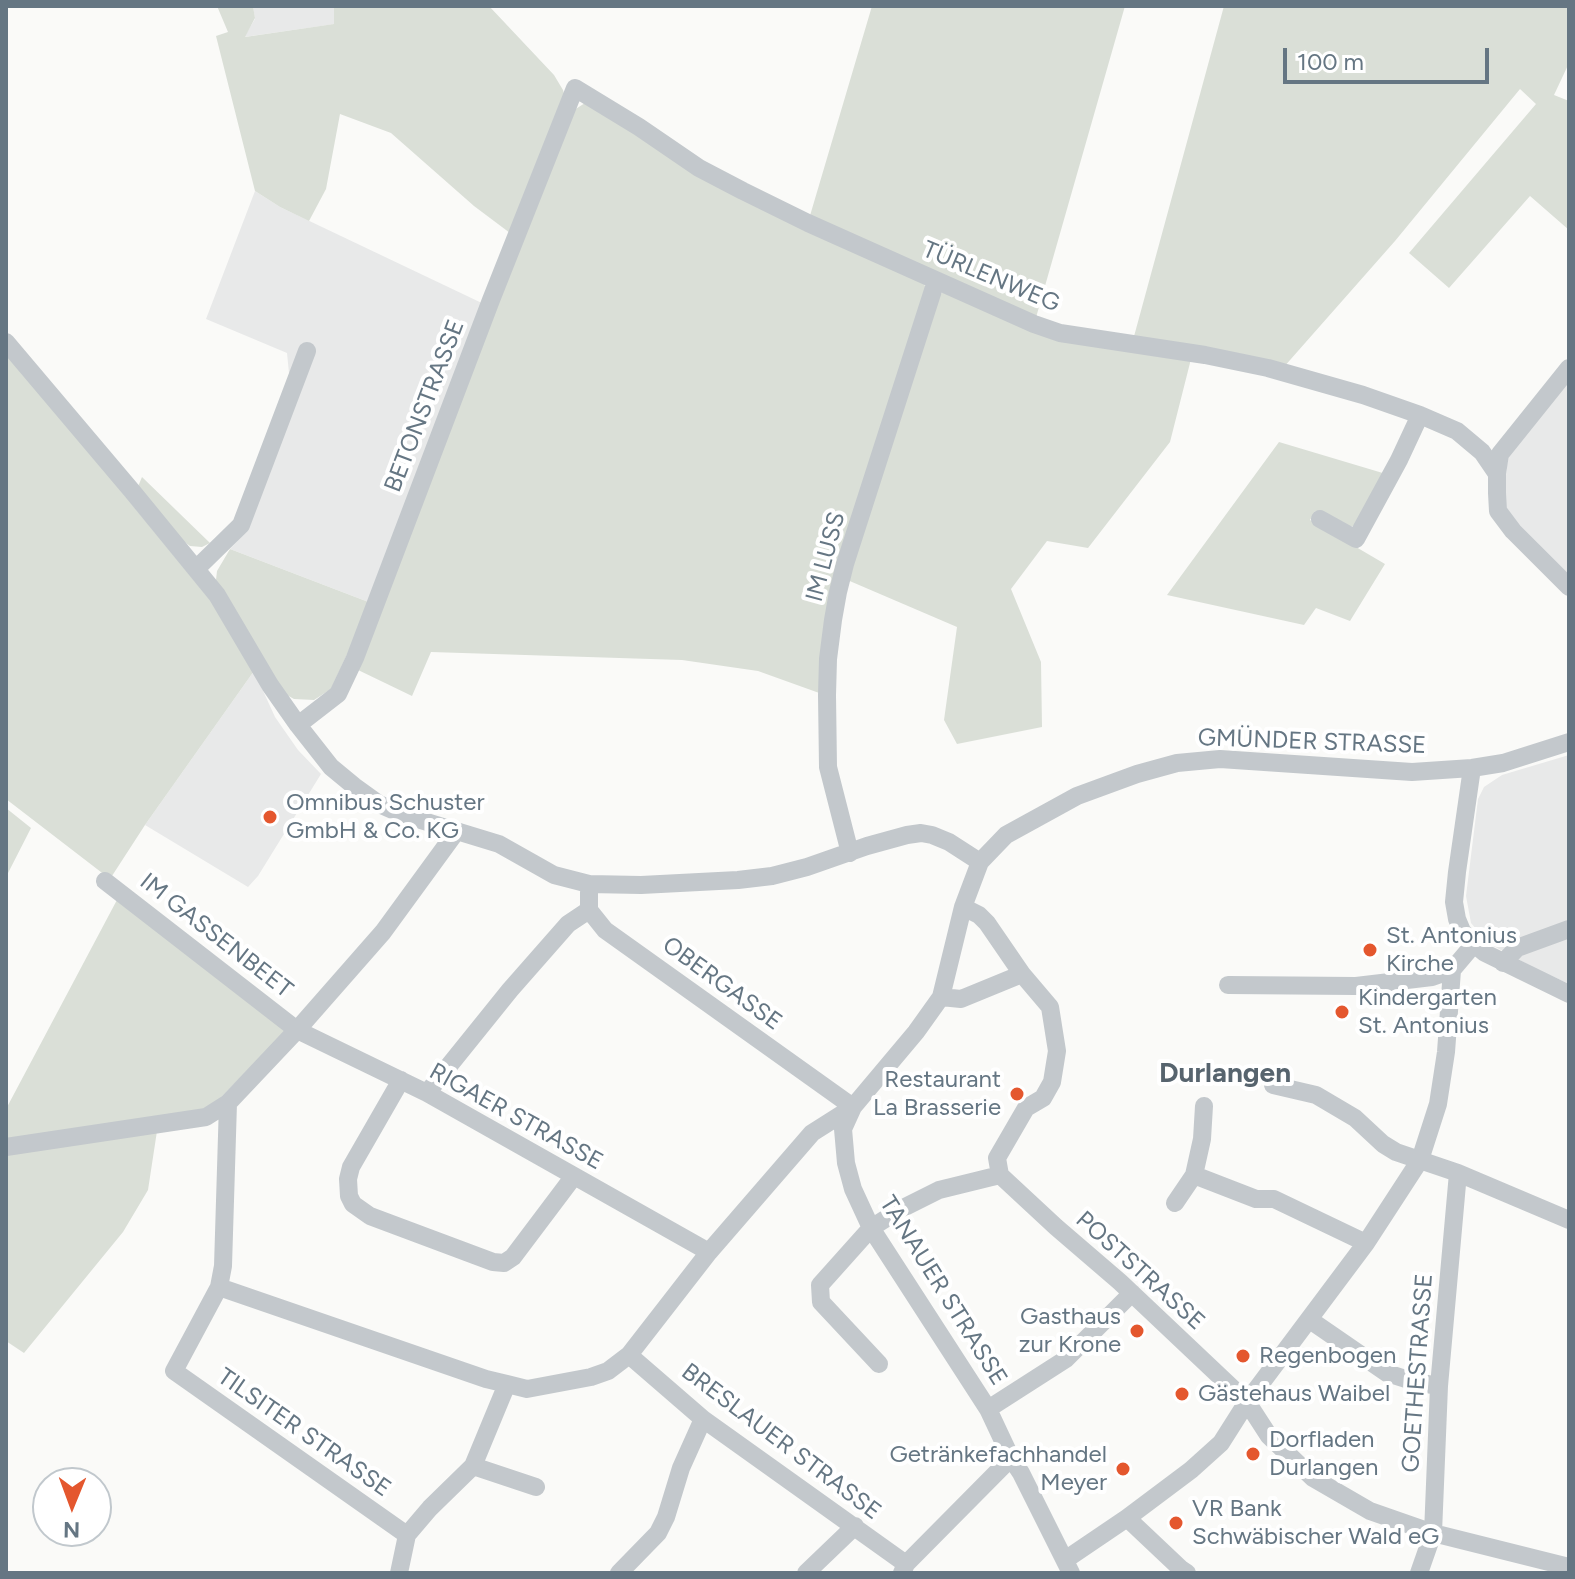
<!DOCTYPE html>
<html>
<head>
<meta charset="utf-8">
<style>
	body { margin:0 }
	#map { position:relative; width:1575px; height:1579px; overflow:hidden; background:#fafaf8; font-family:Figtree,sans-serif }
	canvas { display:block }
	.frame { position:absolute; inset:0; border:8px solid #657683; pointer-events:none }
	.north { position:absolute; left:32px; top:1467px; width:80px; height:80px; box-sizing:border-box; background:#fff; border:2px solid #c1c8cd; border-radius:50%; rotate:181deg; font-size:22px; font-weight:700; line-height:32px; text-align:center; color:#657683 }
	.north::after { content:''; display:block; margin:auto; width:28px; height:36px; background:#e4572e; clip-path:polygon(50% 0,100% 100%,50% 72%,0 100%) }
	.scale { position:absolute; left:1283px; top:48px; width:206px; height:36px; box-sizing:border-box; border:4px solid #657683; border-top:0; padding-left:10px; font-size:24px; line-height:28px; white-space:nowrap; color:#657683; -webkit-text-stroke:6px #fff; paint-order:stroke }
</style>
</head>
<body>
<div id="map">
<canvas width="1575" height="1579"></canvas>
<div class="frame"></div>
<div class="north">N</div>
<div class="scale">100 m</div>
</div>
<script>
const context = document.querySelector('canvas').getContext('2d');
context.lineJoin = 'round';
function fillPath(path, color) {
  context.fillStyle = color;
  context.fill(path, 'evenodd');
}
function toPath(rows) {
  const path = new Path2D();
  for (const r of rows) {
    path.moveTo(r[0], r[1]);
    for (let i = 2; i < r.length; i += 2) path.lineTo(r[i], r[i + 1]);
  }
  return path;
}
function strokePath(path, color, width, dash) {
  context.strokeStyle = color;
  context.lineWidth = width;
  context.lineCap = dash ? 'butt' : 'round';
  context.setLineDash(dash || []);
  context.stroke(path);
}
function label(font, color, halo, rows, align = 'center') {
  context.font = font + ' Figtree,sans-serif';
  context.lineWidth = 8;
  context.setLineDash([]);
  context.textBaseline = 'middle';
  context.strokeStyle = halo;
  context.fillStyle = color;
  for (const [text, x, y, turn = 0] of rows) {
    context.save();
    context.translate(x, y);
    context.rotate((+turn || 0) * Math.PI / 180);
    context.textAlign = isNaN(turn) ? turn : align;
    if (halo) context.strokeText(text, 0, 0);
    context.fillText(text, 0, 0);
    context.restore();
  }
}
fillPath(toPath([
	[253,6,340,6,334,8,335,24,244,37,255,19],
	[255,191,280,207,486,305,371,603,230,549,244,534,290,383,287,353,206,319],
	[1569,377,1569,579,1533,545,1503,506,1508,455],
	[254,671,275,717,298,750,321,774,258,876,248,887,145,825],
	[1569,755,1569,984,1534,968,1488,943,1471,923,1466,896,1478,799,1484,787,1502,775]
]), '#e8e9e9');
fillPath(toPath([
	[217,6,253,6,255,18,245,37,334,24,334,8,340,6,489,6,554,75,563,90,566,100,514,236,474,206,391,133,340,114,326,189,309,221,280,207,255,191,216,36,228,32],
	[872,6,1125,6,1035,321,809,219],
	[1224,6,1569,6,1569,63,1554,95,1569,101,1569,230,1530,196,1449,288,1409,253,1536,104,1520,89,1395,241,1283,368,1133,340],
	[585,103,591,103,615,117,709,180,921,278,927,290,927,298,918,325,923,328,934,299,942,293,948,292,1031,328,1061,336,1187,355,1191,359,1170,442,1088,548,1047,541,1011,589,1041,662,1042,727,957,744,944,720,957,627,845,579,887,442,882,440,839,575,830,623,822,694,758,671,682,660,431,652,412,696,356,669,571,112],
	[6,350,219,611,254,671,145,825,110,879,6,799],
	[1279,442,1386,474,1362,521,1349,528,1315,511,1310,520,1385,564,1350,621,1316,608,1304,625,1167,595],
	[142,477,210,543,202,547,190,546,179,538,137,489],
	[230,549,371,603,331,689,314,700,294,699,285,694,220,591,216,580,217,571],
	[6,808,31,828,6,877],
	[118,898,285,1031,209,1110,6,1141,6,1109],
	[157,1131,148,1190,123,1232,24,1353,6,1341,6,1153]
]), '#dadfd7');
strokePath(toPath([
	[6,342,132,491,217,595,270,685,298,725,331,767,354,786,379,804,404,815,499,844,554,875,589,884,641,885,738,880,772,876,807,867,867,846,907,835,921,833,932,835,949,842,980,862],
	[1569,368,1500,454,1497,474,1497,493,1498,511,1513,531,1569,587],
	[1320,519,1356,539,1399,460,1420,415],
	[196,569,241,525,307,351],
	[298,725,338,694,355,658,491,300,575,88,639,127,699,168,743,191,808,223,1034,324,1060,333,1205,355,1268,368,1363,395,1420,415,1457,431,1482,452,1497,474],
	[1472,768,1457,872,1454,902,1457,919,1462,931,1474,944,1485,953,1569,994],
	[850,853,828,767,827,695,828,659,833,620,838,592,845,564,936,281],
	[105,881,297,1030,427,1093,709,1252],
	[1503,963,1517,948,1569,929],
	[1228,985,1356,986,1432,977,1452,970],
	[941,997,961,999,1022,974],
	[401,1080,351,1167,348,1179,349,1196,353,1204,370,1216,493,1262,504,1263,513,1257,574,1176],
	[1273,1085,1316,1095,1355,1118,1383,1144,1396,1152,1458,1173,1569,1220],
	[427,1093,510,990,568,924,589,910],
	[228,1103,223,1266,219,1287,174,1371,407,1535],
	[6,1147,206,1117,228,1103,297,1030,383,932,456,832],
	[1000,1175,1056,1227,1120,1282,1247,1402,1269,1436,1313,1478,1370,1511,1433,1533,1569,1567],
	[1194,1175,1256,1199,1274,1199,1366,1243],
	[1175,1203,1194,1175,1202,1139,1204,1106],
	[219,1287,486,1379,507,1384],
	[1310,1320,1387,1373,1415,1382,1439,1386],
	[629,1355,703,1419,906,1564],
	[879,1364,821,1302,820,1285,871,1228,901,1209,939,1190,1000,1175,997,1158,1026,1108,1043,1098,1052,1082,1057,1051,1050,1007,1022,974,987,923,979,915,963,907],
	[988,1409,1066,1359,1132,1293],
	[473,1466,536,1487],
	[1127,1518,1181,1569,1187,1573],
	[1065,1560,1127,1518,1191,1470,1221,1443,1247,1402,1366,1243,1420,1160,1438,1104,1446,1052,1452,970,1474,944],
	[399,1573,407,1535,430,1508,473,1466,507,1384,527,1389,591,1377,608,1371,629,1355,709,1252,812,1133,853,1107,605,930,589,910,589,884],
	[619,1573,658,1533,666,1517,681,1468,703,1419],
	[806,1573,855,1526],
	[902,1573,906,1564,1011,1458],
	[1071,1573,1021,1473,1011,1458,988,1409,871,1228,853,1189,846,1163,843,1129,853,1107,916,1032,941,997,963,907,980,862,1006,835,1077,796,1137,774,1177,763,1220,759,1412,772,1472,768,1503,763,1569,742],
	[1419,1573,1433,1533,1439,1386,1458,1173]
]), '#c3c8cc', 18);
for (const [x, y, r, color] of [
	[270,817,8,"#e4572e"],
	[1370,950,8,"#e4572e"],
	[1342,1012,8,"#e4572e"],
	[1017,1094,8,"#e4572e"],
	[1137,1331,8,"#e4572e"],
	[1243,1356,8,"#e4572e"],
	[1182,1394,8,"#e4572e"],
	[1253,1454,8,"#e4572e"],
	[1123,1469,8,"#e4572e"],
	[1176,1523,8,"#e4572e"]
]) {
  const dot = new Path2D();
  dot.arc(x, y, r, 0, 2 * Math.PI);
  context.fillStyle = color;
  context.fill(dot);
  strokePath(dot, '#fff', 3);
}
label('24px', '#657683', '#fff', [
	["TÜRLENWEG",991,277,23],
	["BETONSTRASSE",425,406,-69],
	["IM LUSS",826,557,-75],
	["GMÜNDER STRASSE",1312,742,2],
	["IM GASSENBEET",216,936,38],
	["OBERGASSE",722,984,36],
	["RIGAER STRASSE",516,1117,29],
	["POSTSTRASSE",1140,1271,42],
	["TANAUER STRASSE",943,1291,58],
	["GOETHESTRASSE",1418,1373,-86],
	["TILSITER STRASSE",304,1433,35],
	["BRESLAUER STRASSE",781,1442,37]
]);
label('24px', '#657683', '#fff', [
	["Omnibus Schuster",286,803],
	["GmbH & Co. KG",286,831],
	["St. Antonius",1386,936],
	["Kirche",1386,964],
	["Kindergarten",1358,998],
	["St. Antonius",1358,1026],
	["Restaurant",1001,1080,"right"],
	["La Brasserie",1001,1108,"right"],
	["Gasthaus",1121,1317,"right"],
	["zur Krone",1121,1345,"right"],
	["Regenbogen",1259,1356],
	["Gästehaus Waibel",1198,1394],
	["Dorfladen",1269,1440],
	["Durlangen",1269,1468],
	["Getränkefachhandel",1107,1455,"right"],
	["Meyer",1107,1483,"right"],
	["VR Bank",1192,1509],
	["Schwäbischer Wald eG",1192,1537]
], 'left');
label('bold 28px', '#57646e', '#fff', [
	["Durlangen",1225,1074]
]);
</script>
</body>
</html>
